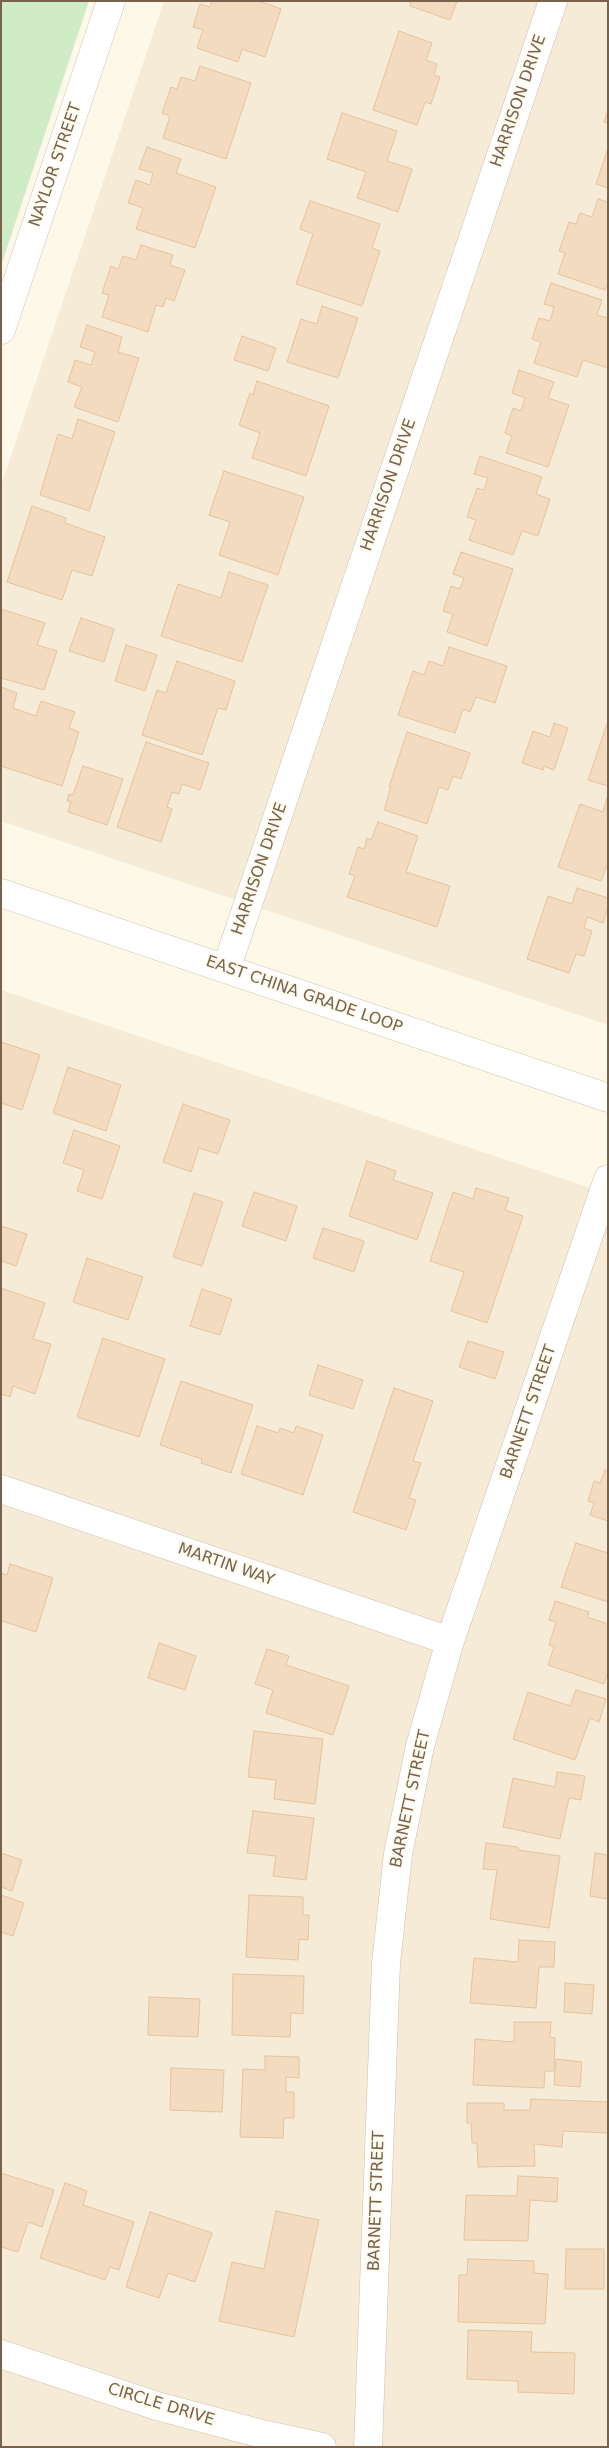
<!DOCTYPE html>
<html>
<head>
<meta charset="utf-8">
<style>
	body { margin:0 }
	#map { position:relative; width:609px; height:2448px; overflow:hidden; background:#fdf8e8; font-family:"DejaVu Sans",sans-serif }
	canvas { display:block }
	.frame { position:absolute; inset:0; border:2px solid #78624b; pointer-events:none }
</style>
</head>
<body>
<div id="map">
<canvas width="609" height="2448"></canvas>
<div class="frame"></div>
</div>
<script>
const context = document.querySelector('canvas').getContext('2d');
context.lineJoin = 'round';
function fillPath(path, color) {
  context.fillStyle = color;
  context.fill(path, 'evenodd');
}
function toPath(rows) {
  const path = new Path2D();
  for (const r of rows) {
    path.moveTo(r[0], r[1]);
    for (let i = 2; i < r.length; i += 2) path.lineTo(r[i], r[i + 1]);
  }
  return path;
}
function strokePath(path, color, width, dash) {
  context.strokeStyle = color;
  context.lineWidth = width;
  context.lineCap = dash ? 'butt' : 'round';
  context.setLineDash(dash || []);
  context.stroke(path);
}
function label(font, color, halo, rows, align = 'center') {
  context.font = font + ' "DejaVu Sans",sans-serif';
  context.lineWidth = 4;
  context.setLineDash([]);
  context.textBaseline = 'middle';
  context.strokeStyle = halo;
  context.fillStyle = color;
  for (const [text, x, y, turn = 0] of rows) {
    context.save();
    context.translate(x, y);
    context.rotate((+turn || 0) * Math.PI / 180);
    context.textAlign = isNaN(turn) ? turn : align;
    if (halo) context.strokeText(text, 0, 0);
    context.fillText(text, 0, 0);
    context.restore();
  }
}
fillPath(toPath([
	[164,1,608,1,608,1025,1,821,1,486],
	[1,990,608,1194,608,2447,1,2447]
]), '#f5ebd6');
fillPath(toPath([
	[1,1,89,1,1,266]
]), '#d0ecc6');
const building = toPath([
	[212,1,259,1,281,9,265,57,242,49,238,62,197,48,203,30,193,27,200,4,210,7,212,1],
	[411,1,457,1,450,20,410,6,411,1],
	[399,31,432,43,426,60,437,64,434,75,440,77,431,104,425,102,417,125,373,110,399,31],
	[200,66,251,83,226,159,163,138,170,116,162,113,171,87,177,89,181,77,195,81,200,66],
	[608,110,608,123,604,122,608,110],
	[342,113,397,131,387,161,412,169,398,212,357,198,366,172,327,159,342,113],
	[147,147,181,159,176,173,216,187,195,248,136,229,143,208,128,203,136,180,150,185,153,173,139,169,147,147],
	[608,148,608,188,596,184,608,148],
	[598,199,608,202,608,283,605,290,558,274,565,253,559,251,569,222,576,224,580,213,592,217,598,199],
	[310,201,380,224,372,248,380,251,362,306,296,284,313,234,300,229,310,201],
	[141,245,173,255,170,265,185,270,174,301,166,298,163,307,156,305,148,332,102,317,109,295,102,293,111,266,118,269,123,256,136,260,141,245],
	[551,283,602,300,597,315,608,318,608,368,583,360,577,377,534,363,541,342,532,339,539,318,550,321,554,307,544,304,551,283],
	[322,306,358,318,338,378,287,362,301,319,317,324,322,306],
	[87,325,122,337,118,352,139,358,118,422,74,407,82,387,68,382,75,360,91,365,95,352,80,347,87,325],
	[242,336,276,348,268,371,234,360,242,336],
	[519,370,554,382,548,398,569,405,548,467,506,453,512,436,505,433,513,408,521,411,525,398,512,393,519,370],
	[257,381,329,406,306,476,252,458,260,433,239,425,250,393,253,395,257,381],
	[78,419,115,432,89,511,40,495,58,434,72,439,78,419],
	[480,456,542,477,536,494,550,499,538,536,522,531,513,555,469,540,476,520,467,517,477,488,484,490,488,478,474,474,480,456],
	[224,471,304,497,278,575,219,555,230,522,209,515,224,471],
	[32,506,66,518,65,523,105,537,92,576,72,570,62,600,7,582,32,506],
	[461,552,513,569,487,646,447,632,453,614,443,611,451,586,460,589,464,578,453,574,461,552],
	[229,572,268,585,242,662,161,636,178,584,221,598,229,572],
	[1,609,45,623,37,645,57,651,44,690,1,678,1,609],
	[81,618,114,629,104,662,69,651,81,618],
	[126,645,157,655,145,691,115,681,126,645],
	[449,647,507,666,495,703,476,697,470,712,463,709,455,733,398,715,413,671,424,675,429,661,443,666,449,647],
	[177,661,235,681,226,710,218,708,202,755,142,735,157,690,166,693,177,661],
	[1,687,17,693,13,708,36,716,41,701,75,712,69,728,79,732,62,786,1,766,1,687],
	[608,721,608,786,588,780,608,721],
	[554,723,568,728,554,770,544,766,543,770,522,763,533,731,550,737,554,723],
	[407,732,470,753,461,779,453,776,448,790,439,787,427,824,384,810,391,787,389,787,407,732],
	[146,742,209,763,200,790,182,784,179,794,172,792,167,807,172,809,161,842,117,827,146,742],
	[83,766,123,779,107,825,68,812,71,802,67,801,69,794,73,795,83,766],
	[607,798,608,863,601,881,558,867,580,804,603,812,607,798],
	[378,822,418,836,406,872,450,886,437,927,347,897,355,876,349,874,358,847,364,849,367,838,371,840,378,822],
	[577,888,608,898,608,907,603,923,587,917,584,928,592,931,584,956,576,954,569,973,527,959,548,896,572,904,577,888],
	[1,1042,40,1055,22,1110,1,1103,1,1042],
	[68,1067,121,1085,106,1131,53,1113,68,1067],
	[183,1104,230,1120,218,1154,199,1148,191,1172,163,1162,183,1104],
	[74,1130,120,1146,102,1199,77,1191,84,1170,63,1163,74,1130],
	[367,1161,396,1171,393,1180,433,1193,417,1240,349,1216,367,1161],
	[476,1188,509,1198,505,1210,523,1216,487,1323,451,1311,464,1272,430,1261,453,1192,473,1199,476,1188],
	[254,1192,297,1206,286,1241,242,1226,254,1192],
	[194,1193,223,1202,202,1266,173,1257,194,1193],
	[1,1226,27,1234,16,1266,1,1261,1,1226],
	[323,1228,364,1241,354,1272,313,1258,323,1228],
	[87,1258,143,1277,128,1320,73,1302,87,1258],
	[1,1288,45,1303,33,1339,51,1344,35,1394,13,1386,10,1397,1,1394,1,1288],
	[202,1289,232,1299,220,1335,190,1326,202,1289],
	[103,1338,165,1359,139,1437,77,1417,103,1338],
	[468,1341,504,1352,495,1379,459,1367,468,1341],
	[318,1365,363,1380,353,1409,309,1395,318,1365],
	[181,1381,253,1405,231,1473,201,1463,202,1459,160,1445,181,1381],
	[394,1388,433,1401,413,1461,421,1463,409,1498,416,1500,406,1530,353,1512,394,1388],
	[257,1426,278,1433,280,1428,294,1433,296,1426,323,1435,303,1495,241,1474,257,1426],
	[605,1470,608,1471,608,1521,590,1515,594,1503,588,1501,594,1481,600,1483,605,1470],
	[576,1543,608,1553,608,1602,561,1587,576,1543],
	[10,1564,53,1578,36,1632,2,1621,1,1623,1,1573,7,1575,10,1564],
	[555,1601,589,1612,587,1617,608,1624,608,1672,604,1684,548,1665,554,1647,549,1645,556,1622,549,1620,555,1601],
	[159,1643,196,1656,185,1690,148,1678,159,1643],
	[267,1649,289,1656,286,1665,349,1686,333,1735,266,1713,273,1690,255,1684,267,1649],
	[576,1690,606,1699,599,1722,590,1718,575,1760,513,1739,528,1692,570,1706,576,1690],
	[254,1731,323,1739,315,1804,274,1799,276,1780,248,1777,254,1731],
	[557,1772,585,1776,581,1800,569,1798,560,1839,503,1827,513,1778,555,1787,557,1772],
	[253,1811,314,1818,306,1880,273,1876,276,1856,247,1853,253,1811],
	[486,1843,518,1847,518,1850,560,1856,549,1928,490,1919,497,1870,483,1869,486,1843],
	[1,1853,22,1860,12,1891,1,1887,1,1853],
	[595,1853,608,1855,608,1899,590,1896,595,1853],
	[1,1895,24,1903,13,1936,1,1932,1,1895],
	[249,1895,303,1897,303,1915,309,1915,308,1940,299,1939,298,1960,246,1957,249,1895],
	[519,1940,555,1942,554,1967,539,1967,536,2008,470,2003,474,1958,518,1962,519,1940],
	[233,1974,304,1976,303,2014,291,2013,290,2037,232,2035,233,1974],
	[565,1983,594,1985,592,2014,564,2012,565,1983],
	[149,1997,200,1999,198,2037,148,2035,149,1997],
	[514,2022,551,2022,550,2037,555,2038,554,2071,545,2071,544,2088,473,2085,475,2039,514,2042,514,2022],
	[265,2056,299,2057,299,2078,286,2077,286,2092,294,2092,294,2118,284,2118,283,2138,240,2137,243,2069,265,2070,265,2056],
	[556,2059,582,2062,580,2087,554,2085,556,2059],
	[171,2068,224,2070,222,2112,170,2110,171,2068],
	[531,2099,608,2102,608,2133,563,2131,562,2147,534,2144,535,2166,478,2167,477,2143,472,2143,471,2123,467,2123,467,2103,504,2103,504,2110,530,2110,531,2099],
	[1,2173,54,2190,42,2227,28,2222,18,2252,1,2247,1,2173],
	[518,2176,558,2178,557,2202,530,2200,528,2241,464,2240,466,2195,517,2196,518,2176],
	[65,2183,87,2191,83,2205,134,2222,119,2270,110,2267,105,2280,40,2258,65,2183],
	[276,2211,319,2220,294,2337,219,2321,232,2262,264,2269,276,2211],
	[150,2212,212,2233,195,2282,168,2273,159,2298,126,2287,150,2212],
	[566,2249,604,2249,604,2289,565,2289,566,2249],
	[468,2259,534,2261,534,2273,548,2274,545,2324,458,2322,459,2275,467,2275,468,2259],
	[468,2330,532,2332,531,2352,575,2353,574,2394,518,2392,518,2381,467,2379,468,2330]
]);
fillPath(building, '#f3dbbf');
strokePath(building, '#e6c49f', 1);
const street = toPath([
	[1,330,111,1],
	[226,969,553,1],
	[1,1489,450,1641],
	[368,2447,386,1963,398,1854,420,1746,450,1641,608,1179]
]);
const secondary = toPath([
	[1,893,608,1098],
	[1,2354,157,2406,262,2434,322,2447]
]);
strokePath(street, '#cfc1ad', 29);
strokePath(secondary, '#d3c2ab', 29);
strokePath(street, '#fff', 28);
strokePath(secondary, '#fff', 28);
label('16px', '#78624b', '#fffbef', [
	["HARRISON DRIVE",519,101,-71],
	["NAYLOR STREET",56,165,-71],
	["HARRISON DRIVE",389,485,-71],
	["HARRISON DRIVE",260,869,-71],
	["EAST CHINA GRADE LOOP",304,995,19],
	["BARNETT STREET",529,1412,-71],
	["MARTIN WAY",226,1565,19],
	["BARNETT STREET",411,1799,-78],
	["BARNETT STREET",377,2201,-88],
	["CIRCLE DRIVE",161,2405,17]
]);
</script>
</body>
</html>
